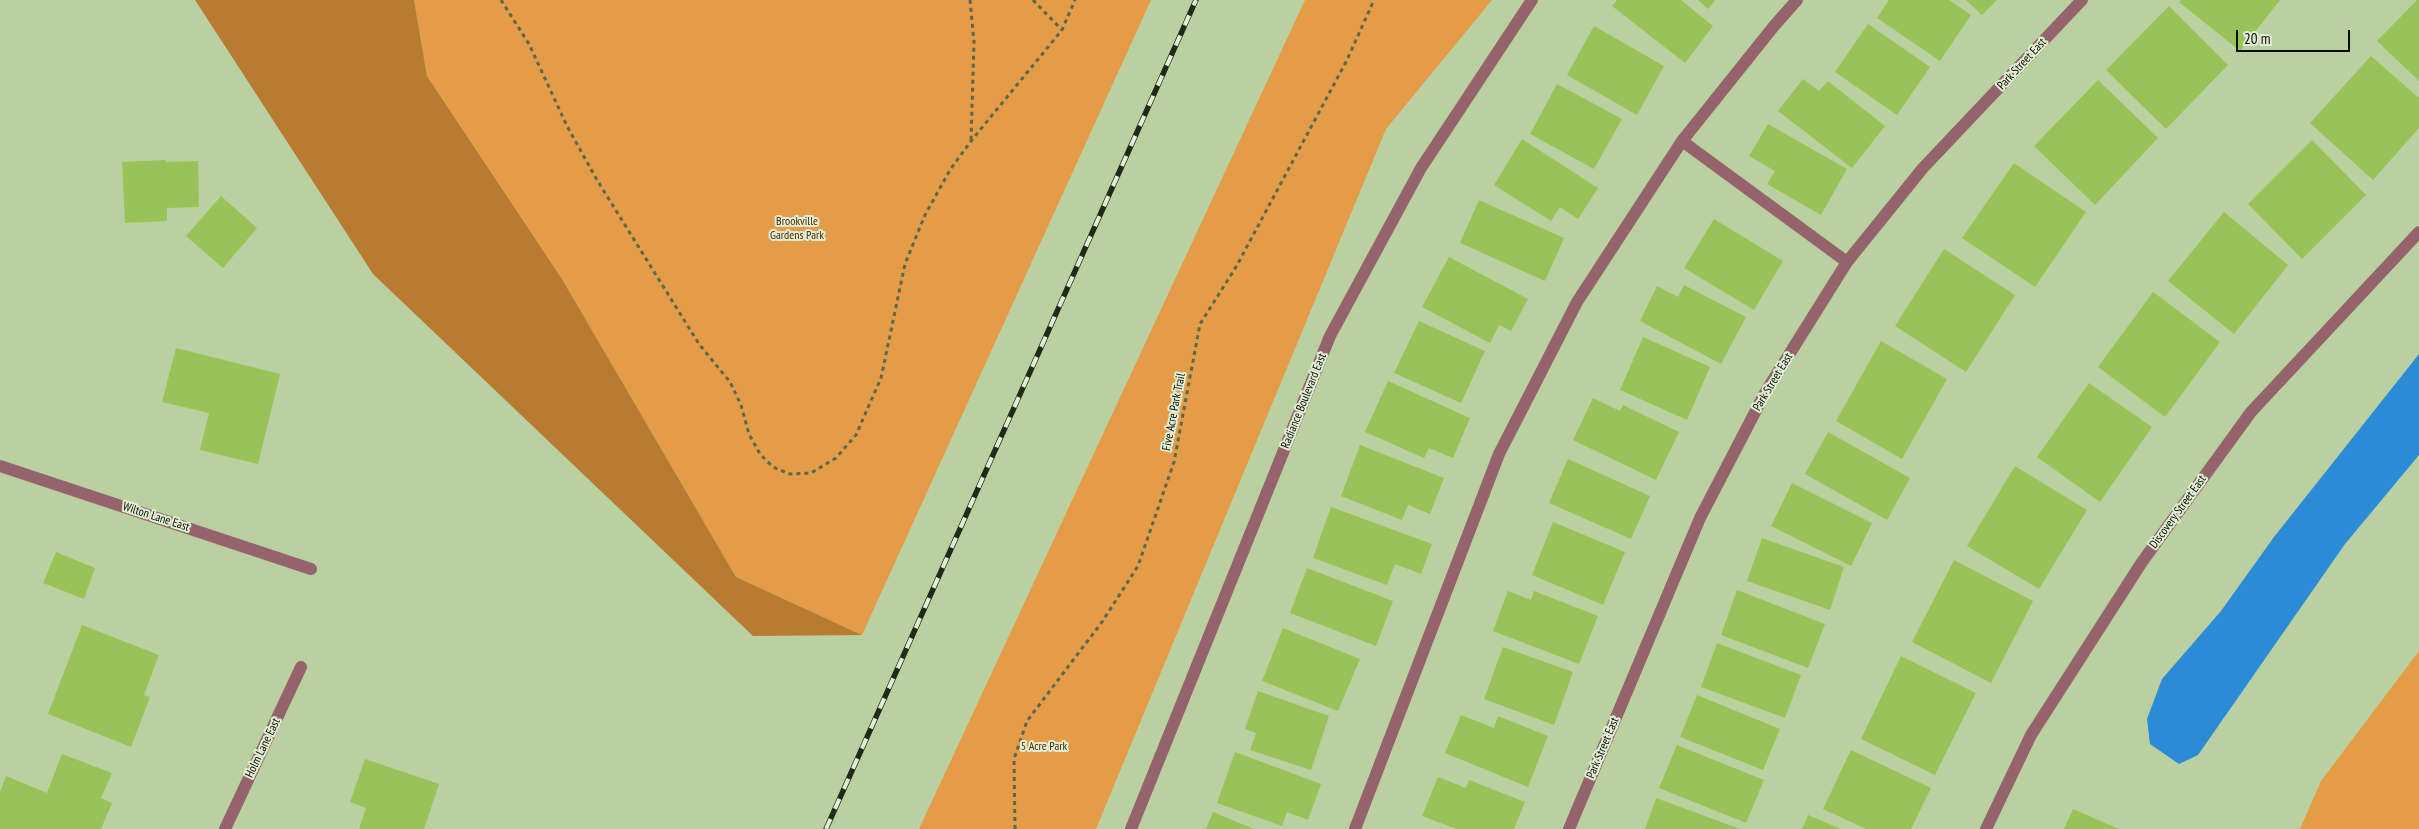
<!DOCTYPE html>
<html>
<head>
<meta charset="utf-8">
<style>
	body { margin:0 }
	#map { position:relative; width:2419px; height:829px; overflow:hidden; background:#bbd0a1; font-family:"PT Sans Narrow",sans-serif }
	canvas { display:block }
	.scale { position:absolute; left:2236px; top:30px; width:114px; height:22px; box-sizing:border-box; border:2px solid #080e01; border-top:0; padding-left:6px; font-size:15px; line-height:18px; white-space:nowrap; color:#080e01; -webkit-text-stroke:4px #e2edd5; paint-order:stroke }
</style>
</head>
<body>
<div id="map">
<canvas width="2419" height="829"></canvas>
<div class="scale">20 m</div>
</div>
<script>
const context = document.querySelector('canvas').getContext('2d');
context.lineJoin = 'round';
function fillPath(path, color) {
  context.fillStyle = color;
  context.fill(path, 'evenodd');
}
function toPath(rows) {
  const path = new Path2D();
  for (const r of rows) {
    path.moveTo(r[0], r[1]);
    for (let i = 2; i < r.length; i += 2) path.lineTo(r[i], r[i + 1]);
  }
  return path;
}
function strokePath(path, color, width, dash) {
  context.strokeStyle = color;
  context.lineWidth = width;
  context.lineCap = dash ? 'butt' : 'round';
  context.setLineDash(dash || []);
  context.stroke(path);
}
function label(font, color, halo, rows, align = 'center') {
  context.font = font + ' "PT Sans Narrow",sans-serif';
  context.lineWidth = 4;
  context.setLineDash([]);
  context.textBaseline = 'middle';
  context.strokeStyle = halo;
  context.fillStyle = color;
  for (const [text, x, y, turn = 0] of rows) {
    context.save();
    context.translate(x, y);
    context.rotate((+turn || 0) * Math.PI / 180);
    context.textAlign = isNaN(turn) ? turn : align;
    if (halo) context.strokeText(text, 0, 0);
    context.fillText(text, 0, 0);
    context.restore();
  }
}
fillPath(toPath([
	[414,0,1151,0,862,635,736,577,562,279,427,76],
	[1305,0,1492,0,1386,129,1096,829,919,829],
	[2419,651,2419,829,2300,829,2321,781]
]), '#e49c48');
fillPath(toPath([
	[195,0,414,0,427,76,562,279,736,577,862,635,753,636,373,274]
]), '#b87b32');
fillPath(toPath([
	[2419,354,2419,455,2345,544,2198,755,2179,764,2150,744,2147,719,2162,679,2221,611,2274,537]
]), '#2b8bd7');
fillPath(toPath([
	[1617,0,1681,0,1713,26,1685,63,1612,6],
	[1698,0,1715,0,1708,9],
	[1889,0,1949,0,1971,15,1940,61,1877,18],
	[1966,0,1997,0,1982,15],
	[2181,0,2280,0,2240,51,2179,2],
	[2417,0,2419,0,2419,81,2377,41],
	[2169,6,2228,65,2166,129,2106,70],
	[1868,24,1930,67,1897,115,1835,72],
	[1594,26,1664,66,1637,115,1567,75],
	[2371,56,2419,98,2419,128,2373,180,2310,123],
	[1803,79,1819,91,1828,81,1885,126,1852,168,1778,111],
	[2098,80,2158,138,2095,205,2034,146],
	[1557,84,1622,119,1594,169,1530,134],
	[1768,124,1847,169,1821,215,1767,184,1775,171,1749,156],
	[1522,139,1598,188,1578,219,1560,207,1551,221,1494,185],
	[2312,140,2366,195,2302,259,2248,204],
	[166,160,166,162,198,161,199,207,167,208,167,221,125,223,122,162],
	[2014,163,2086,212,2035,287,1962,238],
	[221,196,257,228,223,268,186,236],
	[1479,200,1564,238,1545,281,1460,243],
	[2224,212,2288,265,2234,334,2168,281],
	[1714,219,1783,261,1754,310,1684,268],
	[1944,249,2015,295,1966,372,1895,326],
	[1449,257,1528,299,1511,331,1499,325,1490,343,1422,307],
	[1684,285,1746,317,1721,364,1640,321,1657,286,1678,297],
	[2153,292,2220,342,2165,417,2098,367],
	[1419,321,1485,351,1461,403,1394,373],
	[1643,337,1710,367,1687,420,1620,390],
	[1881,341,1947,379,1902,459,1836,421],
	[176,348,280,374,258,464,200,450,209,413,162,402],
	[1388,381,1470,418,1453,458,1429,448,1424,458,1365,432],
	[2089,383,2152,427,2100,502,2037,457],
	[1593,398,1620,411,1623,405,1679,432,1656,480,1573,440],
	[1828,432,1910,478,1887,520,1805,474],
	[1360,445,1444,478,1430,514,1408,505,1402,520,1341,496],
	[1568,459,1650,496,1631,539,1549,503],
	[2015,466,2087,510,2039,589,1967,546],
	[1792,483,1872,523,1851,566,1771,526],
	[1331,507,1432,544,1421,574,1395,564,1387,585,1313,558],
	[1553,522,1625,552,1603,605,1532,575],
	[1762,538,1844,567,1830,610,1747,581],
	[56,552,95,568,84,599,43,583],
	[1954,560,2033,601,1991,683,1912,642],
	[1307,568,1393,601,1376,646,1290,613],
	[1737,590,1825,624,1808,668,1721,635],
	[1508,591,1531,600,1534,591,1598,616,1579,664,1493,631],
	[82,625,159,655,144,695,150,697,131,747,48,714],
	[1283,628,1360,659,1338,711,1262,681],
	[1717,643,1801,675,1785,718,1701,687],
	[1503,647,1573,672,1554,725,1484,699],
	[1901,656,1976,693,1935,775,1861,739],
	[1258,691,1329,716,1311,770,1250,750,1256,733,1245,729],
	[1697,695,1780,729,1763,770,1680,737],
	[1461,715,1494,728,1498,716,1548,736,1528,787,1445,753],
	[1677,745,1764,780,1746,823,1659,788],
	[1851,750,1931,788,1911,829,1866,829,1823,809],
	[1235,752,1321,784,1308,820,1287,812,1282,826,1217,803],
	[62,754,112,773,101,798,112,803,101,829,0,829,0,792,6,776,47,793],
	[365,759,439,784,424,829,359,829,366,808,350,802],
	[1438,777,1466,788,1469,780,1525,802,1514,829,1456,829,1422,816],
	[1656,798,1740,829,1645,829],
	[2073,809,2119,829,2064,829],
	[1213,812,1254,829,1206,829],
	[1808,815,1841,829,1802,829]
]), '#99c358');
strokePath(toPath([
	[501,0,529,44,567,126,597,180,699,344,730,382,741,405,749,434,760,454,773,467,790,474,811,473,836,458,856,435,881,378,905,264,925,215,950,170,971,141,1062,30,1075,0],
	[970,0,974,42,971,141],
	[1033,0,1062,30],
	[1015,829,1014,759,1027,721,1102,622,1138,566,1174,462,1200,324,1236,267,1347,60,1374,0]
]), '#5b684c', 3, [4, 4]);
strokePath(toPath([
	[1682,141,1847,262],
	[0,466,311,569],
	[225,829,301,667],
	[1131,829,1330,336,1421,168,1532,0],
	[1355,829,1499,454,1577,302,1682,141,1774,26,1797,0],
	[1569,829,1700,518,1765,393,1847,262,1923,168,2082,0],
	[1986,829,2031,735,2142,562,2251,412,2419,232]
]), '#95636c', 12);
const rail = toPath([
	[826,829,1196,0]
]);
strokePath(rail, '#212918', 5.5);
strokePath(rail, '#e2edd5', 4, [11]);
label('12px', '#080e01', '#e2edd5', [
	["Park Street East",2022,64,-47],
	["Park Street East",1773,382,-59],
	["Radiance Boulevard East",1304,401,-68],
	["Five Acre Park Trail",1174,412,-79],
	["Discovery Street East",2178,512,-54],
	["Wilton Lane East",156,517,18],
	["Holm Lane East",263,748,-64],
	["Park Street East",1603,748,-67]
]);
label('12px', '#4a2a01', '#e2edd5', [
	["Brookville",797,222],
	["Gardens Park",797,236],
	["5 Acre Park",1044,747]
]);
</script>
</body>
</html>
